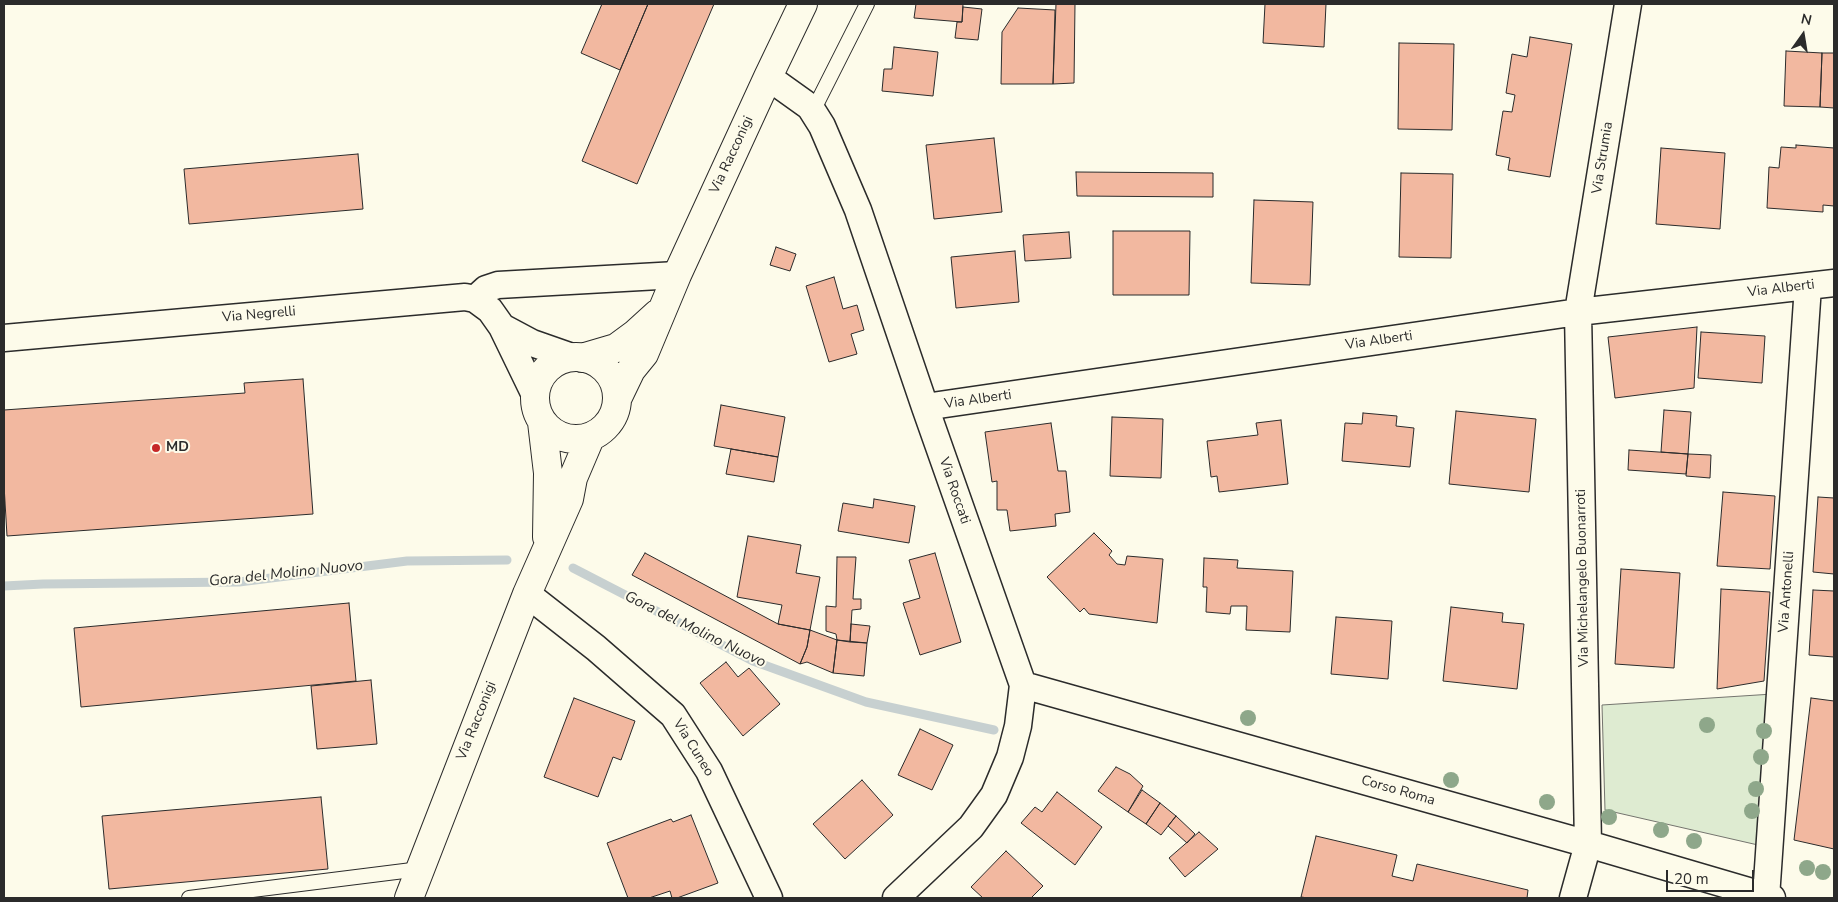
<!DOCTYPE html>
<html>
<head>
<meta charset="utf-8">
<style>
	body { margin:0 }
	#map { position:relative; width:1838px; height:902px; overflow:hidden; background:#fdfbea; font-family:"Nunito Sans",sans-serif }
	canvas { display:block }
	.frame { position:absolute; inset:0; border:5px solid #2b2b2b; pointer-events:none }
	.north { position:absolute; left:1778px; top:10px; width:50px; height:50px; -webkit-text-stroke:4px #fdfbea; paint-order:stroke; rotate:13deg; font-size:14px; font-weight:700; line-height:20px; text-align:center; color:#2b2b2b }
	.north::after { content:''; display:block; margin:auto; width:18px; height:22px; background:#2b2b2b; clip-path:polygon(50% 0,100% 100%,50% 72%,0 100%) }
	.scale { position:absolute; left:1666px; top:870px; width:88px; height:22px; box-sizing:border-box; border:2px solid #2b2b2b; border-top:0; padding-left:6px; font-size:15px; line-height:18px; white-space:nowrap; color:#2b2b2b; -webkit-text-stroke:4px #fdfbea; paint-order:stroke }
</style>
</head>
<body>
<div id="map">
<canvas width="1838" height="902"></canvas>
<div class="frame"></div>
<div class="north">N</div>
<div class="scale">20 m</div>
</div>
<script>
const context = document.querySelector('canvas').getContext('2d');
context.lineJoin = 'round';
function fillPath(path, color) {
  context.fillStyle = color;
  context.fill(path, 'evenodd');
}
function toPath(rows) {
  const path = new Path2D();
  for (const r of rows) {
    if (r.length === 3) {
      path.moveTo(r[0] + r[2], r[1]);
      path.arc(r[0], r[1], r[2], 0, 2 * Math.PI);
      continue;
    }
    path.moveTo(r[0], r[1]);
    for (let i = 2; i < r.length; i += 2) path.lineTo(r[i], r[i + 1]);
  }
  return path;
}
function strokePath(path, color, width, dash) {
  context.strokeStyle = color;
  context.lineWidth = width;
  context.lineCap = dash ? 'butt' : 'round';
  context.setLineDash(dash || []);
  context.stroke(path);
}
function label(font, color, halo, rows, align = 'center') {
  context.font = font + ' "Nunito Sans",sans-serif';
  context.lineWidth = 4;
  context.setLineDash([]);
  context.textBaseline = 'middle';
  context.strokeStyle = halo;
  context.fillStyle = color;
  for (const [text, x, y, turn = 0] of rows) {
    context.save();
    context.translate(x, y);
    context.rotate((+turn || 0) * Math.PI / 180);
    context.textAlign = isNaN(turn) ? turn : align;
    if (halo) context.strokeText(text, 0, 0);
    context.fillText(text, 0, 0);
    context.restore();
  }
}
const green = toPath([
	[1773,694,1758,845,1605,810,1602,705,1773,694]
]);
fillPath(green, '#deebd1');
strokePath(green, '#74746e', 1);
strokePath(toPath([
	[573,568,753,661,866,702,994,730],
	[4,586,43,584,239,582,407,561,507,560]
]), '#c7d0d0', 9);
const building = toPath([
	[602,4,648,4,620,70,581,53,602,4],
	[648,4,714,4,637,184,582,161,648,4],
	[916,4,963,4,962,22,914,18,916,4],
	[1056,4,1075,4,1074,83,1053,84,1056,4],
	[1265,4,1326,4,1324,47,1263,43,1265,4],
	[963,7,982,9,978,40,955,38,957,22,962,22,963,7],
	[1018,8,1055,10,1053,84,1001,84,1002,32,1018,8],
	[1530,37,1572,44,1550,177,1508,170,1510,158,1496,155,1503,111,1512,112,1515,95,1506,93,1512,54,1527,57,1530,37],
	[1399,43,1454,44,1452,130,1398,129,1399,43],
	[894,47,938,52,933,96,882,91,884,69,892,69,894,47],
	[1786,51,1822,53,1820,107,1784,106,1786,51],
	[1822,53,1834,53,1834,108,1820,107,1822,53],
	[994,138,1002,212,934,219,926,145,994,138],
	[1796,145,1834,148,1834,206,1823,205,1823,212,1767,208,1769,167,1779,168,1781,147,1796,148,1796,145],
	[1661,148,1725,153,1720,229,1656,224,1661,148],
	[358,154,363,209,189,224,184,169,358,154],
	[1076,172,1213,173,1213,197,1077,196,1076,172],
	[1401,173,1453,174,1451,258,1399,257,1401,173],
	[1254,200,1313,202,1310,285,1251,283,1254,200],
	[1113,231,1190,231,1189,295,1113,295,1113,231],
	[1069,232,1071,258,1025,261,1023,235,1069,232],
	[776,247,796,254,790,271,770,265,776,247],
	[1015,251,1019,302,956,308,951,257,1015,251],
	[834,277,843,309,857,305,864,330,851,334,857,354,829,362,806,286,834,277],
	[1697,327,1694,388,1615,398,1608,337,1697,327],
	[1701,332,1765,336,1762,383,1698,378,1701,332],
	[303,379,313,514,7,536,4,485,4,410,245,393,244,383,303,379],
	[721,405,785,417,778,457,714,446,721,405],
	[1664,410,1691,412,1688,454,1661,452,1664,410],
	[1456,411,1536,419,1529,492,1449,484,1456,411],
	[1363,413,1397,416,1396,426,1414,428,1410,467,1342,461,1345,423,1362,424,1363,413],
	[1112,417,1163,419,1161,478,1110,476,1112,417],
	[1281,420,1288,484,1219,492,1217,476,1211,477,1207,441,1258,435,1256,423,1281,420],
	[1051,423,1058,471,1066,471,1070,512,1055,514,1056,526,1010,531,1007,510,997,510,997,481,992,482,985,432,1051,423],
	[731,449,778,457,774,482,726,474,731,449],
	[1629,450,1688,454,1686,474,1628,470,1629,450],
	[1688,454,1711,455,1710,478,1686,476,1688,454],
	[1723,492,1775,496,1770,569,1717,566,1723,492],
	[1818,497,1834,498,1834,574,1813,572,1818,497],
	[874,499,915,506,909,543,838,531,843,503,873,508,874,499],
	[1094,533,1112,551,1109,555,1117,564,1125,565,1127,556,1163,559,1157,623,1089,614,1084,608,1080,612,1047,577,1094,533],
	[748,536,801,545,796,573,820,577,810,630,778,624,782,605,737,597,748,536],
	[645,553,778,624,810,630,807,647,800,664,632,575,645,553],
	[935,553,961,642,920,655,903,603,920,598,909,560,935,553],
	[837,557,856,557,853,599,861,599,861,609,852,610,850,642,837,640,836,634,826,631,826,606,836,607,837,557],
	[1204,558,1238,560,1237,568,1293,571,1290,632,1246,630,1247,606,1231,606,1230,614,1206,612,1207,587,1203,587,1204,558],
	[1621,569,1680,573,1674,668,1615,664,1621,569],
	[1721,589,1770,592,1764,681,1717,689,1721,589],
	[1813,590,1834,591,1834,657,1809,655,1813,590],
	[349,603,356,681,81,707,74,628,349,603],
	[1451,607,1503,613,1502,622,1524,624,1517,689,1443,681,1451,607],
	[1336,617,1392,621,1388,679,1331,674,1336,617],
	[851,624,870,626,867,643,850,642,851,624],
	[810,630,837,640,833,673,807,662,800,664,807,647,810,630],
	[837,640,867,643,864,676,833,673,837,640],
	[726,662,738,677,749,668,780,704,743,736,700,683,726,662],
	[371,680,377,744,317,749,311,686,371,680],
	[574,698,635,721,621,760,613,757,598,797,544,777,574,698],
	[1811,698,1834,701,1834,849,1794,840,1811,698],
	[920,729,953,745,932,790,898,775,920,729],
	[1116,767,1130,774,1143,786,1128,812,1098,791,1116,767],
	[862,780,893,815,845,859,813,824,862,780],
	[1142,790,1160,803,1146,824,1128,812,1142,790],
	[1057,792,1102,827,1075,865,1021,823,1035,807,1042,812,1057,792],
	[321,797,328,869,109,889,102,816,321,797],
	[1160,803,1176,816,1161,835,1146,824,1160,803],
	[691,815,718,883,677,898,672,898,670,891,649,898,628,898,607,843,671,819,673,822,691,815],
	[1176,816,1195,834,1187,843,1168,826,1176,816],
	[1199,832,1218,849,1185,877,1169,858,1199,832],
	[1316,836,1397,855,1392,876,1413,881,1417,864,1528,890,1527,898,1308,898,1301,897,1316,836],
	[1006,851,1043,886,1031,898,983,898,971,887,1006,851]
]);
fillPath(building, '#f2b8a0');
strokePath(building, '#2b2b2b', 1);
const service = toPath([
	[813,111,867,4],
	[189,898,420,869]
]);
const minor = toPath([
	[768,77,810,107,822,126,858,210,925,407,1023,685,1018,726,1010,757,994,795,971,827,896,898],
	[475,299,486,289,498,285,677,275],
	[502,327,532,343,572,357],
	[4,338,465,297,475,299,490,310,502,327,535,395],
	[925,407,1578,312,1834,283],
	[527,594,596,648,673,715,709,771,769,898],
	[1023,685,1588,844,1772,898],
	[1766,897,1808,286],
	[1573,898,1588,844,1578,312,1628,4]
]);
const primary = toPath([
	[576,398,41],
	[582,358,616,348,635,334,657,314],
	[618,397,631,370,644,354,677,275,768,77,803,4],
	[542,422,548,473,547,537],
	[409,898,527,594,569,499,573,478,590,438]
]);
strokePath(service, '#2b2b2b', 16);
strokePath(minor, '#2b2b2b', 29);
strokePath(primary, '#2b2b2b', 30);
strokePath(service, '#fdfbea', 14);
strokePath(minor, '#fdfbea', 26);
strokePath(primary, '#fdfbea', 28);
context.fillStyle = '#8ea78a';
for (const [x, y] of [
	[1248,718],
	[1707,725],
	[1764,731],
	[1761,757],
	[1451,780],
	[1756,789],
	[1547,802],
	[1752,811],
	[1609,817],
	[1661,830],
	[1694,841],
	[1807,868],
	[1823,872]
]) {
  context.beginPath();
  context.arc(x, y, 8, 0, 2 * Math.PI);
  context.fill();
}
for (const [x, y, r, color] of [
	[156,448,5,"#c62828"]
]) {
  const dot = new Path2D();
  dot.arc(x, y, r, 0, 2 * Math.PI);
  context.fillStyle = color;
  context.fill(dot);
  strokePath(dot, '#fdfbea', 2);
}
label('14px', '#2b2b2b', '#fdfbea', [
	["Via Racconigi",732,155,-65],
	["Via Strumia",1603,158,-81],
	["Via Alberti",1781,289,-7],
	["Via Negrelli",259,315,-5],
	["Via Alberti",1379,341,-8],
	["Via Alberti",978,400,-8],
	["Via Roccati",954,491,71],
	["Via Michelangelo Buonarroti",1583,578,-91],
	["Via Antonelli",1787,592,-86],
	["Via Racconigi",477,721,-68],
	["Via Cuneo",693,748,58],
	["Corso Roma",1398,791,16]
]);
label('bold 14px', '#2b2b2b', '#fdfbea', [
	["MD",166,448]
], 'left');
label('italic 15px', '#2b2b2b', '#fdfbea', [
	["Gora del Molino Nuovo",286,574,-6],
	["Gora del Molino Nuovo",695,630,26]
]);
</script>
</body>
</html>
